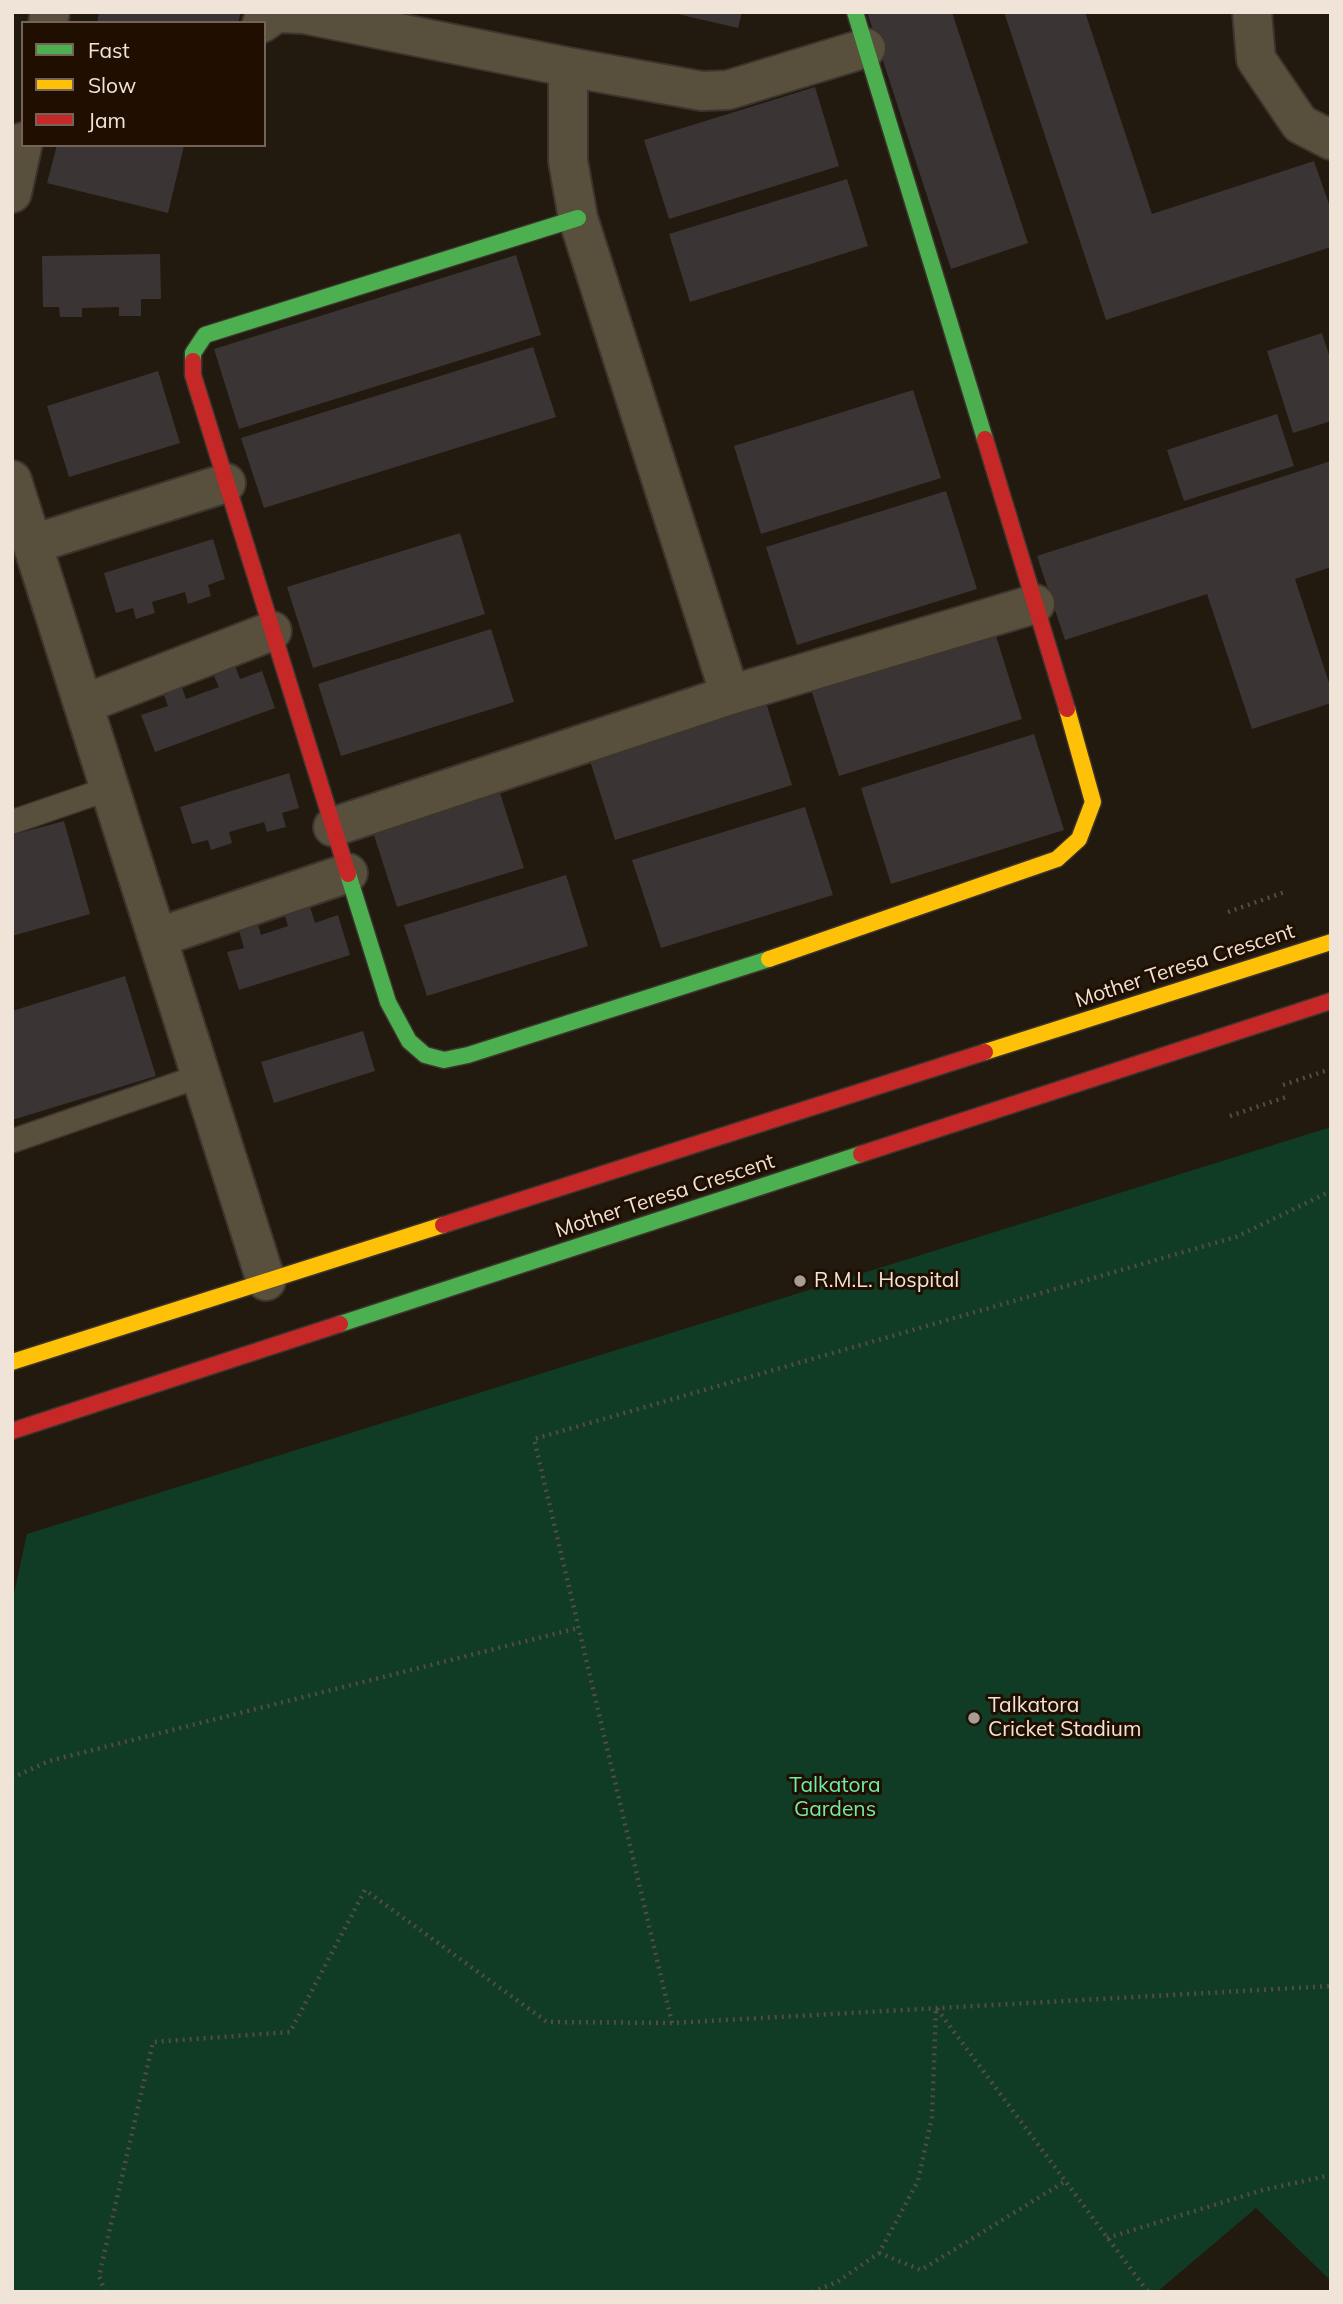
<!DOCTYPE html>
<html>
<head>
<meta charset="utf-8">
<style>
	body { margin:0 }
	#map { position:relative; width:1343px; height:2304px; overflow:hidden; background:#22190f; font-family:Mulish,sans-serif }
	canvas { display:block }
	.frame { position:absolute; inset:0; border:14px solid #f0e4d9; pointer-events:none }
	.legend { position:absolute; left:21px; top:21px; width:245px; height:126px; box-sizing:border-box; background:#200f01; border:2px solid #736457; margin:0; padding:9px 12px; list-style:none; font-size:21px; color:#f0e4d9 }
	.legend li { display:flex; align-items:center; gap:14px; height:35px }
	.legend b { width:35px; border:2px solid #736457 }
</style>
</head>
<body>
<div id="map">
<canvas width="1343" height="2304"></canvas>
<div class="frame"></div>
<ul class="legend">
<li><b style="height:9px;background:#4caf50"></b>Fast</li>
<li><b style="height:9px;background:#ffc107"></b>Slow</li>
<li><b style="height:9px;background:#c62828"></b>Jam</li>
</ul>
</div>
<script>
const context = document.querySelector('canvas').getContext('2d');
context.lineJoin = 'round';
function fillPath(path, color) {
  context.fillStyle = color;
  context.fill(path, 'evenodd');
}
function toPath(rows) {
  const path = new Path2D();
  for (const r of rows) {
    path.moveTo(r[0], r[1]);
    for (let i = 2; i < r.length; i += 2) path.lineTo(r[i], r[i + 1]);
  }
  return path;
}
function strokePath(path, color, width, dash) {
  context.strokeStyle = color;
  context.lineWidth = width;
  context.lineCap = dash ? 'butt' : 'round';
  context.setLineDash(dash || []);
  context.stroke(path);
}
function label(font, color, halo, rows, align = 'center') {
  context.font = font + ' Mulish,sans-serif';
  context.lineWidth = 6;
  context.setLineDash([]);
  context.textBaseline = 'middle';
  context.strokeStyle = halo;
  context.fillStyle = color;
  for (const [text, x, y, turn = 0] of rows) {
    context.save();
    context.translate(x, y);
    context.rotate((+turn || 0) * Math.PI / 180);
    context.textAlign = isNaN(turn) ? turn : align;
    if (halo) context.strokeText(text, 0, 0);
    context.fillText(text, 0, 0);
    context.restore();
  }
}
fillPath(toPath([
	[1331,1127,1331,2281,1256,2208,1157,2292,12,2292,12,1602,27,1534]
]), '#103c25');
fillPath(toPath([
	[99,12,241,12,238,23,97,23],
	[669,12,742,12,738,28],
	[867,12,952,12,1028,243,951,269],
	[1004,12,1085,12,1152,214,1314,161,1331,210,1331,247,1106,320],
	[815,87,839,166,669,219,644,140],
	[57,145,184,146,168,213,47,183],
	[847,179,868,246,690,302,669,234],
	[160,254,161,299,141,299,141,316,119,316,119,307,82,308,82,317,60,317,59,307,43,307,42,256],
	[516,255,541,335,239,429,214,349],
	[1322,333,1331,361,1331,421,1293,433,1267,351],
	[533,347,556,417,264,508,241,438],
	[158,371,180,443,69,477,47,406],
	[913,390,941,478,761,534,734,446],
	[1277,414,1294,466,1184,501,1167,450],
	[1331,461,1331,567,1295,579,1331,689,1331,703,1252,729,1207,594,1065,640,1037,556],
	[946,491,977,589,797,645,766,547],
	[460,533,485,614,313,668,287,587],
	[213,539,225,579,208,585,211,596,188,604,185,592,152,602,155,613,136,619,133,608,116,613,104,573],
	[991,620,1022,719,839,776,807,677],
	[491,629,514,702,341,756,318,684],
	[235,666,240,679,262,671,275,708,155,752,141,715,168,706,162,690,181,684,186,699,219,687,213,674],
	[762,690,792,785,615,840,585,745],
	[1034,734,1064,830,891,884,861,788],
	[289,773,299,808,282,813,286,827,267,832,264,822,229,832,232,843,211,850,208,840,192,844,180,807],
	[500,793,524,868,397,907,373,832],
	[805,807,833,895,661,948,632,860],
	[64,821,90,914,12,936,12,835],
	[566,875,588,946,427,996,404,925],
	[307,898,315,923,338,915,350,955,239,990,227,952,244,948,236,920,255,914,261,935,288,926,282,906],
	[125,976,156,1076,12,1120,12,1011],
	[363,1031,375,1071,274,1103,261,1062]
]), '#3b3434');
const lane = toPath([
	[12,822,111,788],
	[12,1141,203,1075]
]);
const street = toPath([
	[1252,12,1256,59,1300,124,1331,140],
	[48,23,50,12],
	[262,23,276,13,304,14,568,67,702,91,728,90,866,48],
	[568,67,568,161,578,218,730,695],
	[12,193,23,142],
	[12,480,266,1281],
	[33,544,226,483],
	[84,704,272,631],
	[333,827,730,695,1035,604],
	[159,937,348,873]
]);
const fast = toPath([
	[855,12,985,439],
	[193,361,193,353,205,335,578,218],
	[348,874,388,1002,409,1041,425,1055,444,1060,468,1055,769,959],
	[340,1324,861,1154]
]);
const slow = toPath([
	[769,959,1057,859,1079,839,1093,802,1067,709],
	[985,1052,1331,942],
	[12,1362,443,1225]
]);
const jam = toPath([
	[193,361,193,375,348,874],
	[985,439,1067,709],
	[861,1154,1331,1001],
	[443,1225,985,1052],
	[12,1431,340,1324]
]);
strokePath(lane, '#3d352d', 26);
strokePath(street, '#3d352d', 42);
strokePath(fast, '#3d352d', 19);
strokePath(slow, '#3d352d', 19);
strokePath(jam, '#3d352d', 19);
strokePath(toPath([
	[1228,912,1285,892],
	[1283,1085,1331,1069],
	[1230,1116,1286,1097],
	[12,1778,49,1761,578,1628],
	[937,2009,1148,2292],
	[672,2023,534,1439,1236,1237,1331,1191],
	[1107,2238,1263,2190,1331,2175],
	[879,2253,921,2270,1064,2182],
	[105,2292,99,2276,153,2042,290,2032,365,1890,547,2022,672,2023,1331,1986],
	[812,2292,837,2282,879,2253,918,2181,932,2117,936,2008]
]), '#544c3e', 4.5, [2, 5]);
strokePath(lane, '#584f3c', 23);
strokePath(street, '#584f3c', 38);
strokePath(fast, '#4caf50', 16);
strokePath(slow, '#ffc107', 16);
strokePath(jam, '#c62828', 16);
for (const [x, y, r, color] of [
	[800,1281,7,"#a89d92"],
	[974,1718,7,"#a89d92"]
]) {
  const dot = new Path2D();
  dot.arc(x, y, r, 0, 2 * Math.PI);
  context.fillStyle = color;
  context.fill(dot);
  strokePath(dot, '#200f01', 2.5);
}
label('21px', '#f0e4d9', '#200f01', [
	["Mother Teresa Crescent",1185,966,-18],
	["Mother Teresa Crescent",665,1196,-18]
]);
label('21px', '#f0e4d9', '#200f01', [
	["R.M.L. Hospital",814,1281],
	["Talkatora",988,1706],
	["Cricket Stadium",988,1730]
], 'left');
label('21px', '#6feda8', '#200f01', [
	["Talkatora",835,1786],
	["Gardens",835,1810]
]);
</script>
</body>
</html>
